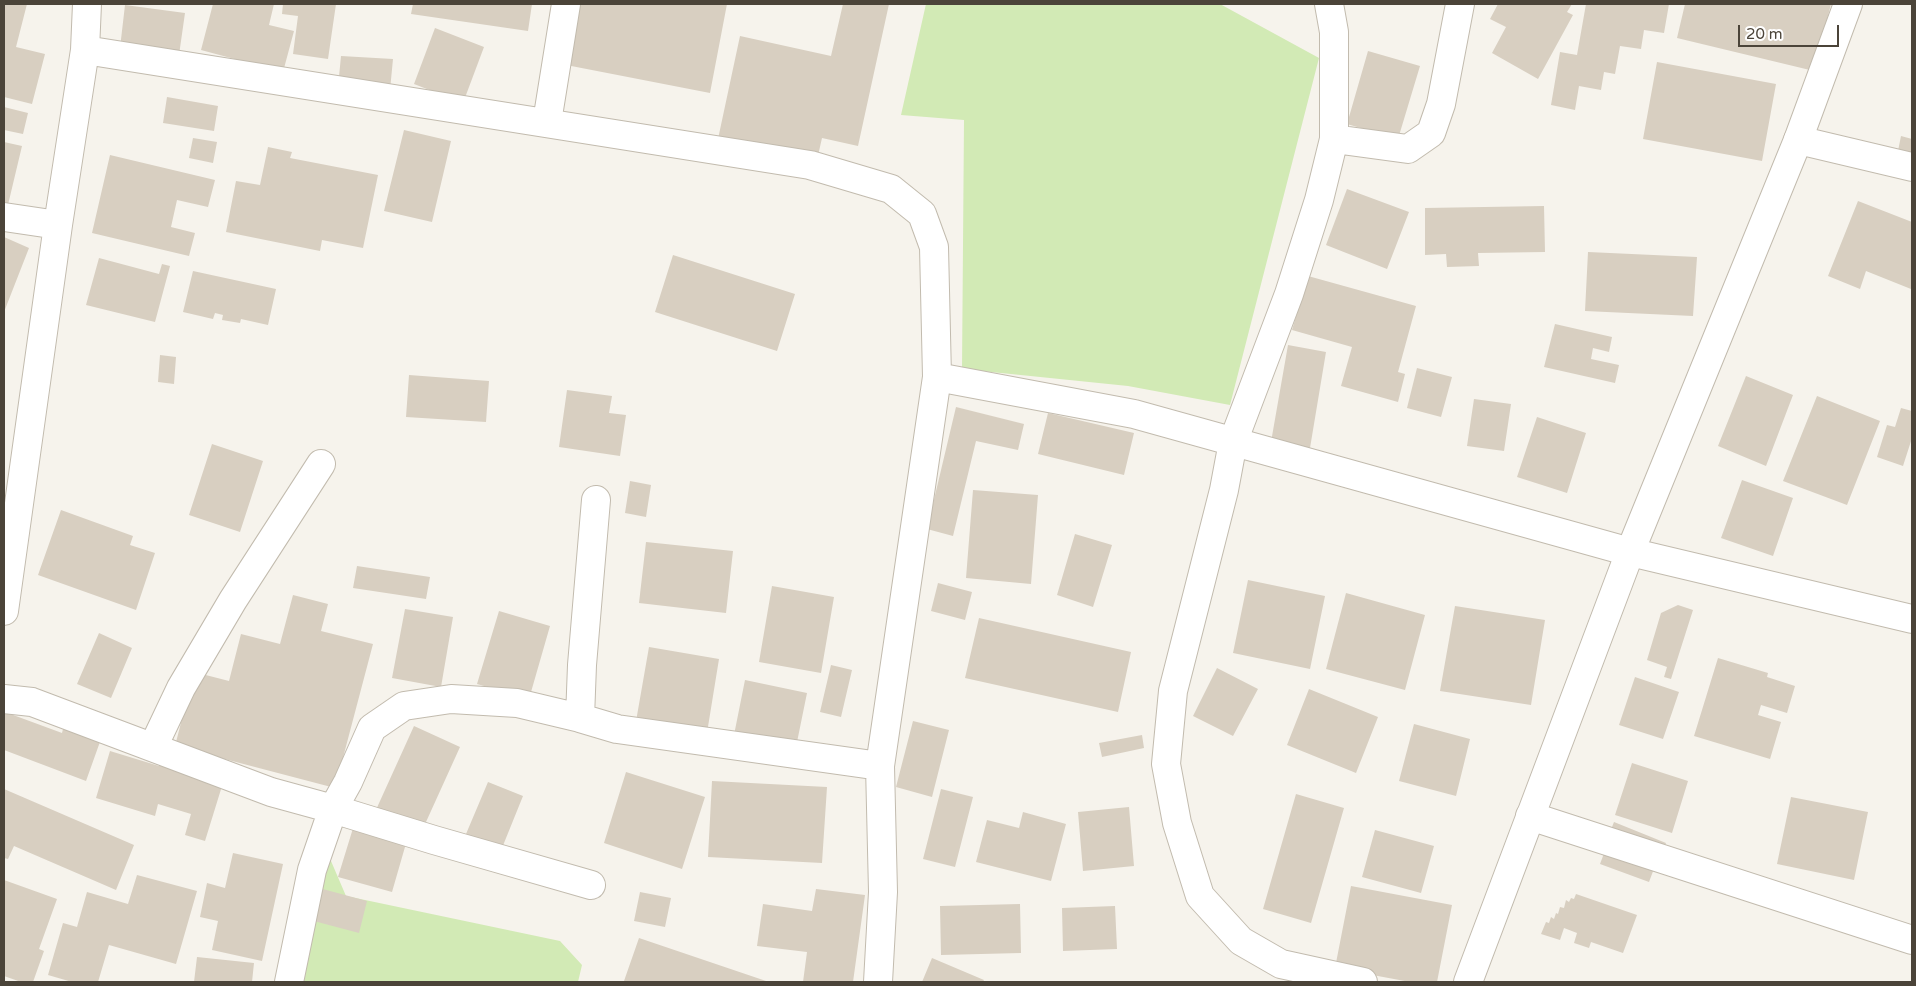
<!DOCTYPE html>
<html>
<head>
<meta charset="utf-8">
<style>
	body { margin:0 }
	#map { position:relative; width:1916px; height:986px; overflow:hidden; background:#f6f3ec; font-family:"Varela Round",sans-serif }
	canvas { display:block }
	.frame { position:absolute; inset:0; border:5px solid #4b4439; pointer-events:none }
	.scale { position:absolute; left:1738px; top:25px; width:101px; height:22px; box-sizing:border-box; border:2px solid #4b4439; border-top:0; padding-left:6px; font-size:15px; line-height:18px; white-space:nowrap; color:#4b4439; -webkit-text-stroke:4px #fff; paint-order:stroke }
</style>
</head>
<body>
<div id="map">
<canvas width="1916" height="986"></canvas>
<div class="frame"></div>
<div class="scale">20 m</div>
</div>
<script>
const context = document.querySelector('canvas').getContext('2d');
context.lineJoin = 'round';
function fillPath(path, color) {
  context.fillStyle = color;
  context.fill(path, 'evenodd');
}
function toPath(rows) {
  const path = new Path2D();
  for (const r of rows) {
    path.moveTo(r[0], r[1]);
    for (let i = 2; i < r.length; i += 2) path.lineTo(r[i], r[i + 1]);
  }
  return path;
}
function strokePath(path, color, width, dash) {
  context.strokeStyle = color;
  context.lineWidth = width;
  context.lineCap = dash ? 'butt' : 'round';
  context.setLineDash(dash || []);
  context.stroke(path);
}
fillPath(toPath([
	[926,4,1220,4,1319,58,1230,405,1128,386,962,369,964,120,901,115],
	[331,861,346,896,560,941,582,965,578,982,285,982,301,865]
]), '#d2eab5');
fillPath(toPath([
	[4,4,27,4,16,47,45,54,32,104,4,97],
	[213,4,274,4,269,25,294,31,283,72,201,50],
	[283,4,336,4,328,59,293,54,298,16,282,14],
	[413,4,532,4,528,31,411,14],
	[573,4,727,4,710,93,561,64],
	[843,4,889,4,858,146,822,138,817,160,718,139,740,36,831,56],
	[1498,4,1572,4,1567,12,1573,15,1538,79,1492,53,1506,27,1490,19],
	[1586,4,1669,4,1664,33,1644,30,1641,49,1620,46,1615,74,1604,72,1601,90,1579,86,1575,110,1551,105,1560,52,1577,55],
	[1685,4,1831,4,1814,71,1677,38],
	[125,5,185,13,179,55,120,48],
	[435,28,484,47,463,103,414,84],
	[1368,51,1420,66,1398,139,1347,124],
	[341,56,393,59,390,90,338,87],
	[1657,62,1776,84,1762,161,1643,139],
	[167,97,218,106,214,131,163,123],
	[4,107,28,113,23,134,4,130],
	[404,130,451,141,432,222,384,211],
	[1901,136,1912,139,1912,154,1898,151],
	[193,138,217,142,213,163,189,158],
	[4,142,22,146,7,209,4,209],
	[268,147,292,152,290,158,378,175,363,248,322,240,320,251,226,232,236,181,260,185],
	[110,155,215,180,208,207,177,200,171,227,195,233,189,256,92,233],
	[1347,189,1409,212,1387,269,1326,245],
	[1858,201,1912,222,1911,289,1866,271,1860,289,1828,276],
	[1544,206,1545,252,1478,253,1479,266,1447,267,1446,254,1425,255,1425,208],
	[4,237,29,248,4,312],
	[1588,252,1697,257,1693,316,1585,311],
	[673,255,795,294,777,351,655,312],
	[99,258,159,274,162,264,170,266,155,322,86,305],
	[193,271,276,289,268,325,241,319,240,323,222,320,223,315,215,313,213,319,183,312],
	[1308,276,1416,306,1398,372,1405,374,1398,402,1341,386,1352,347,1292,330],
	[1555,324,1612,337,1609,352,1593,348,1591,359,1619,365,1615,383,1544,367],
	[1288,345,1326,352,1310,448,1271,442],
	[160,355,176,357,174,384,158,382],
	[1417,368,1452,377,1441,417,1407,408],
	[409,375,489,381,486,422,406,417],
	[1746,376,1793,395,1766,466,1718,446],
	[567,390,612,396,609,413,626,415,620,456,559,447],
	[1817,396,1880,421,1847,505,1783,481],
	[1474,399,1511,404,1504,451,1467,446],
	[956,407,1024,424,1018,450,976,441,953,536,927,529],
	[1901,408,1912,411,1912,438,1903,466,1877,457,1887,425,1895,427],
	[1048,413,1134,433,1124,475,1038,454],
	[1537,417,1586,433,1567,493,1517,477],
	[212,444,263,461,240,532,189,515],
	[1742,480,1793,498,1773,556,1721,538],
	[630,481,651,485,646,517,625,513],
	[973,490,1038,495,1031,584,966,578],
	[61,510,133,536,130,545,155,553,136,610,38,575],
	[1075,534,1112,545,1093,607,1057,595],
	[646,542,733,551,726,613,639,603],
	[357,566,430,577,426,599,353,588],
	[1248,580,1325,596,1310,669,1233,653],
	[938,583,972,592,965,620,931,611],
	[772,586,834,597,821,673,759,662],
	[1346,593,1425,615,1405,690,1326,669],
	[293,595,328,604,321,631,373,644,335,788,175,746,194,672,229,681,241,634,280,644],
	[1678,605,1693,610,1671,679,1664,677,1667,667,1647,660,1661,613],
	[1455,606,1545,620,1531,705,1440,691],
	[405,609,453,617,441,687,392,678],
	[499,611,550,626,529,699,477,684],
	[979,618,1131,652,1118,712,965,678],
	[99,633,132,648,111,698,77,684],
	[649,647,719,659,706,739,635,727],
	[1718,658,1768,673,1767,677,1795,686,1787,713,1761,705,1758,715,1781,722,1770,759,1694,736],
	[831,665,852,670,841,717,820,712],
	[1217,668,1258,689,1233,736,1193,716],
	[1635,677,1679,692,1663,739,1619,725],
	[745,680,807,693,796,747,734,735],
	[1309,689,1378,717,1356,773,1287,745],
	[5,712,62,733,64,725,101,739,86,781,4,750],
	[913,721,949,730,932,797,896,787],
	[1414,724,1470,739,1456,796,1399,781],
	[414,726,460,747,421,833,375,812],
	[1142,735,1144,748,1102,757,1099,743],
	[110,751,159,766,162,757,222,786,205,841,185,835,191,814,158,804,155,816,96,798],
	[1632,763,1688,781,1672,833,1615,815],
	[626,772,705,797,682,869,604,843],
	[712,781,827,787,822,863,708,857],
	[488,782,523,796,502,848,466,834],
	[4,789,134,845,116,890,14,846,8,859,4,858],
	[941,789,973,797,955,867,923,859],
	[1296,794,1344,808,1311,923,1263,909],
	[1791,797,1868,812,1854,880,1777,864],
	[1129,807,1134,866,1083,871,1078,812],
	[1023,812,1066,824,1051,881,976,862,987,820,1019,828],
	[1614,822,1666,843,1660,858,1608,837],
	[354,825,407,840,392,892,338,877],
	[1375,830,1434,846,1421,893,1362,877],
	[1606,848,1655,866,1649,882,1600,864],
	[233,853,283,864,262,961,212,950,218,921,200,917,207,883,225,888],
	[137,875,197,891,176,964,109,945,98,982,72,982,48,975,63,923,77,927,87,892,128,904],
	[4,880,57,899,39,949,44,951,33,982,21,982,4,976],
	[1351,886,1452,905,1437,982,1410,982,1335,968],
	[319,888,367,901,359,933,310,920],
	[816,889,865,895,853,982,803,982,807,952,757,946,763,904,812,911],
	[640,892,671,898,665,927,634,921],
	[1576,894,1637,915,1623,953,1591,942,1589,948,1574,943,1577,933,1564,928,1560,940,1541,934,1546,922,1549,923,1551,917,1554,919,1556,913,1558,914,1560,907,1564,908,1566,900,1569,902,1571,898,1574,899],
	[1020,904,1021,953,941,955,940,906],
	[1115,906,1117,949,1063,951,1062,908],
	[639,938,769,982,624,981],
	[197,957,254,963,252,982,194,982],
	[932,958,984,980,983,982,922,982]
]), '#d8cfc1');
const minor = toPath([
	[1329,4,1334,32,1334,139,1319,200,1289,294,1233,442,1224,490,1173,691,1166,764,1177,823,1200,896,1241,941,1281,964,1363,982],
	[85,50,810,165,891,189,922,214,934,247,937,377,880,766,883,892,878,982],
	[547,122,566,4],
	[1334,139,1408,149,1431,133,1441,104,1460,4],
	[1798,140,1912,167],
	[4,217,58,225],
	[937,377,1134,414,1630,552,1912,619],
	[596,500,582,665,580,718,617,729,880,766],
	[4,611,58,225,85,50,87,4],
	[4,699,32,702,271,792,333,809,312,870,289,982],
	[580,718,517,703,451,699,404,706,372,728,348,782,333,809,434,840,591,885],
	[153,747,181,688,233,600,321,464],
	[1530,816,1912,940]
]);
const tertiary = toPath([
	[1468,982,1630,552,1798,140,1848,4]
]);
strokePath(minor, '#c2bbae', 30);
strokePath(tertiary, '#c2bbae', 30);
strokePath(minor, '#fff', 28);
strokePath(tertiary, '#fff', 28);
</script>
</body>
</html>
